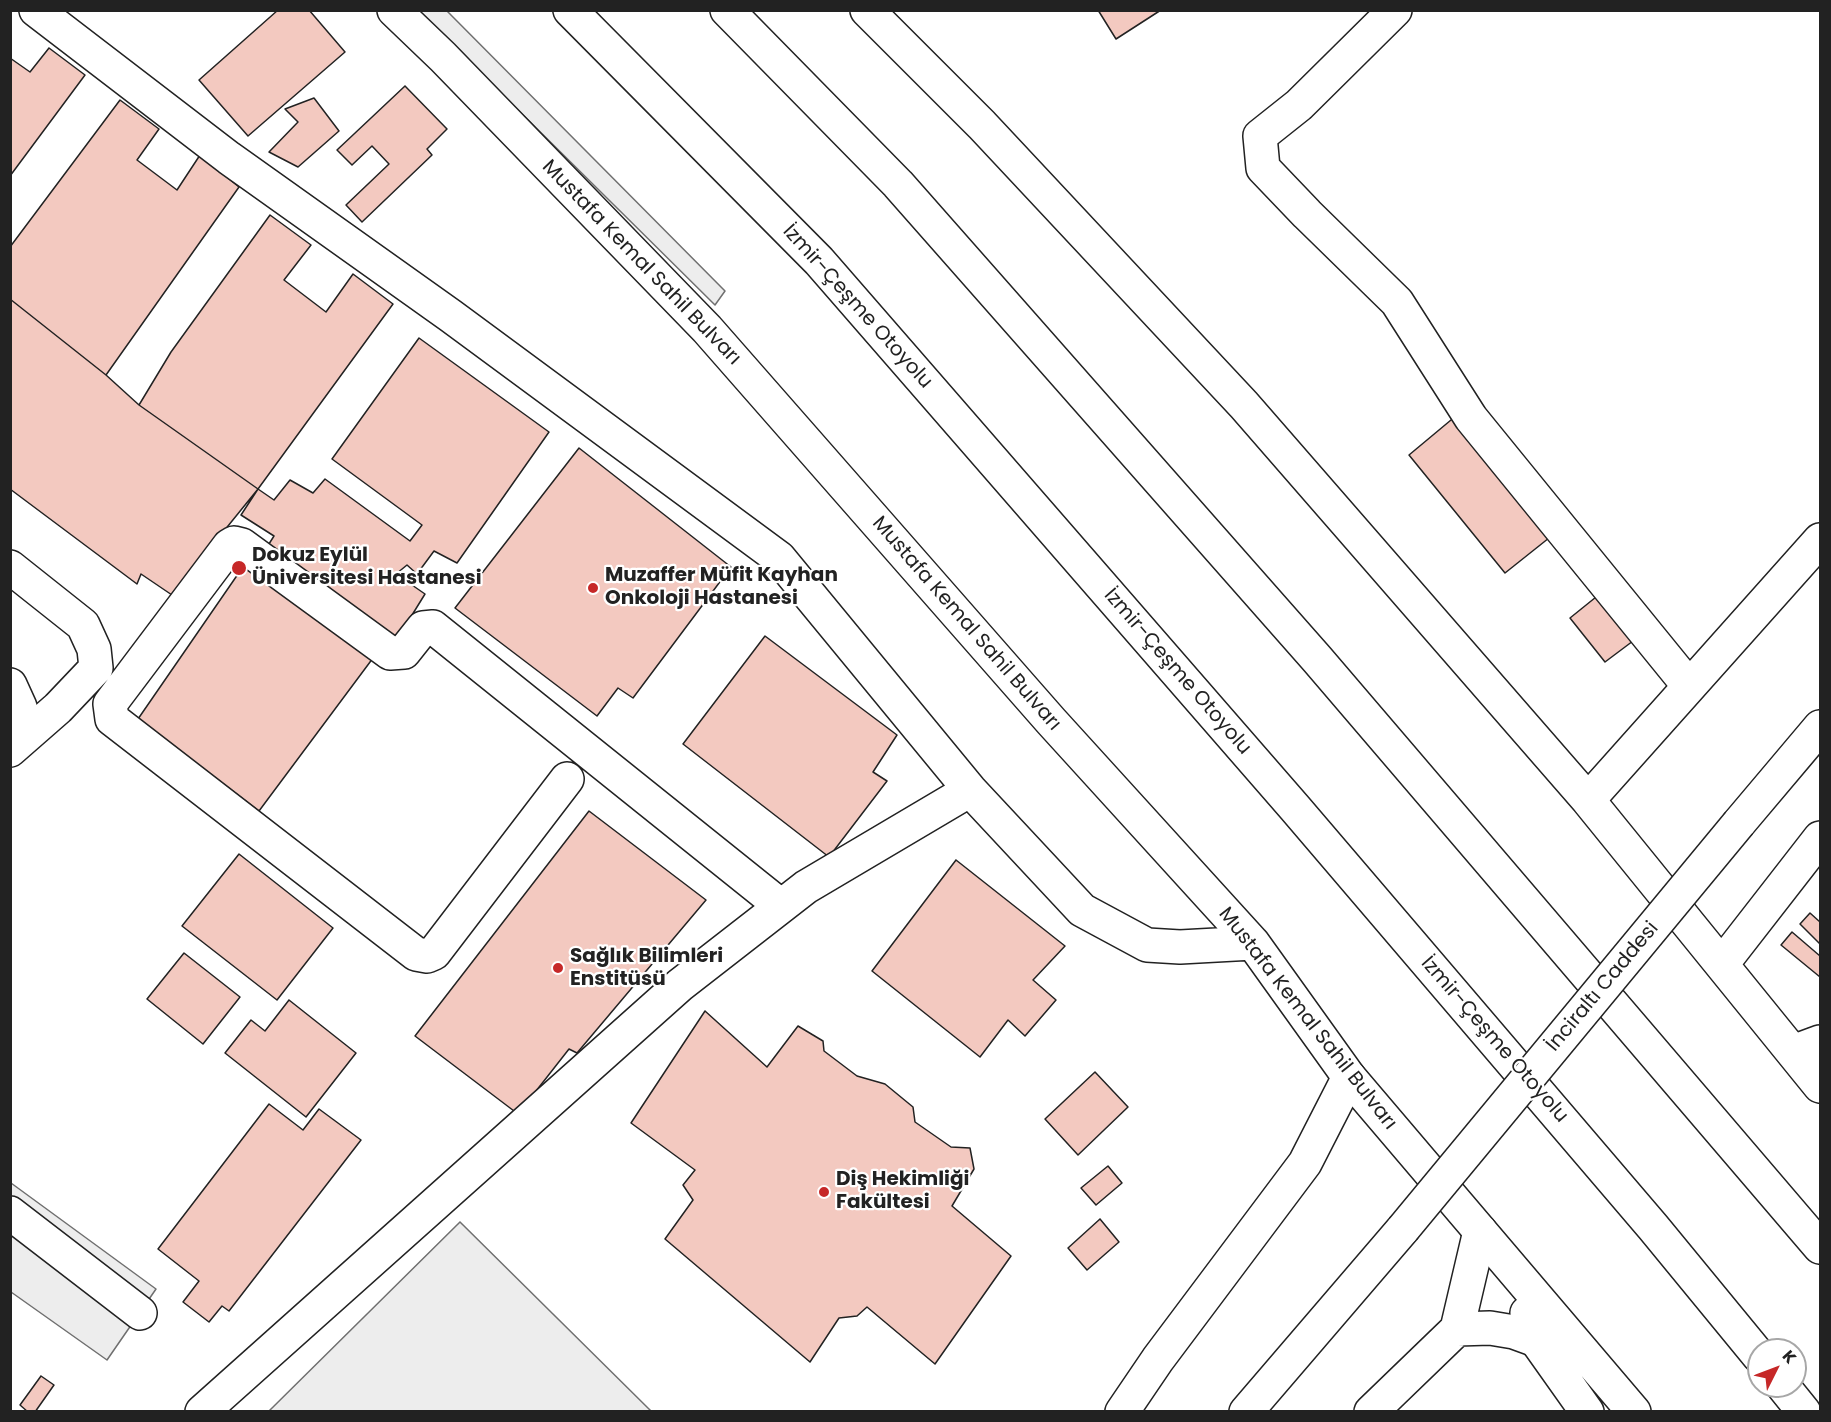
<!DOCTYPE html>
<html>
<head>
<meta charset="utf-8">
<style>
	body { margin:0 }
	#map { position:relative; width:1831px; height:1422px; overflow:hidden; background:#fff; font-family:Poppins,sans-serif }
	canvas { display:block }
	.frame { position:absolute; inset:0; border:12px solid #222; pointer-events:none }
	.north { position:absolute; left:1747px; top:1338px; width:60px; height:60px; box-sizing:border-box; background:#fff; border:2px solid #a7a7a7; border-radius:50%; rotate:48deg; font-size:16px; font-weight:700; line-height:24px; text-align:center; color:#222 }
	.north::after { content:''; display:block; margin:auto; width:21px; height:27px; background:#c62828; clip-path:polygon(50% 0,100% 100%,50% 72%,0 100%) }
</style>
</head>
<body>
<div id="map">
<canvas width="1831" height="1422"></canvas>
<div class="frame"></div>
<div class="north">K</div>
</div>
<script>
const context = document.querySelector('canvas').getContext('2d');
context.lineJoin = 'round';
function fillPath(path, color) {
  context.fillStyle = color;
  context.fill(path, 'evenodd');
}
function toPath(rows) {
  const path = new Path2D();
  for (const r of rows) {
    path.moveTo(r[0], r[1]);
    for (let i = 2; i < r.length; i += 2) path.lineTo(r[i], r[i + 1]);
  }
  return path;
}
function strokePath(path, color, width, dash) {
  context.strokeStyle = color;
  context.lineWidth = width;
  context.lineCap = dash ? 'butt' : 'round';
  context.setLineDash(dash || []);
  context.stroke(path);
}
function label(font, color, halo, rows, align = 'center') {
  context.font = font + ' Poppins,sans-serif';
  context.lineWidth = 4.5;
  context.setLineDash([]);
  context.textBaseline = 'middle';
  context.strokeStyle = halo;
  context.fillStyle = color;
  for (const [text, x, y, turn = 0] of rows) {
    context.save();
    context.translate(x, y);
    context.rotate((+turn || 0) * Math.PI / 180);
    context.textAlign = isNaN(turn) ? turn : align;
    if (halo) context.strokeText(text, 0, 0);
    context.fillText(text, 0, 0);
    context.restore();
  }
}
const parking = toPath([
	[418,11,447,11,725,291,715,305,418,11],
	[11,1183,156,1289,107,1360,11,1292,11,1183],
	[460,1222,651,1411,269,1411,460,1222]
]);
fillPath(parking, '#ededed');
strokePath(parking, '#6f6f6f', 1.5);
const building = toPath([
	[278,10,309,10,345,52,248,136,199,80,278,10],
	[1098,10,1161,10,1116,39,1098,10],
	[49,48,85,75,10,176,10,58,30,72,49,48],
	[405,86,447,129,427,149,432,155,362,222,346,205,389,164,372,146,352,165,337,150,405,86],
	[314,98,339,131,298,167,269,152,298,122,285,109,314,98],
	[120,100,159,129,137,160,177,190,200,155,239,187,106,375,10,299,10,247,120,100],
	[270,215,311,245,284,280,326,312,353,274,393,304,258,489,139,405,171,352,270,215],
	[10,299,106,375,139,405,258,489,172,595,141,574,137,584,10,489,10,299],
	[419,338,549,432,457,563,434,551,417,574,407,565,396,574,425,594,396,641,267,547,274,536,241,515,258,489,274,500,290,480,313,493,325,479,410,541,422,525,332,459,419,338],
	[1457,415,1554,534,1505,573,1409,455,1457,415],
	[579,448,731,567,633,698,618,688,597,716,455,608,579,448],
	[247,561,376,654,259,811,138,719,247,561],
	[1601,593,1637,638,1605,662,1570,618,1601,593],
	[765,636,897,735,873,772,887,781,829,857,683,744,765,636],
	[589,811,706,900,577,1053,569,1049,518,1114,415,1036,589,811],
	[239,854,333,928,277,1000,182,926,239,854],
	[956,860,1065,946,1033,980,1056,1000,1025,1036,1008,1020,980,1057,872,971,956,860],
	[1810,913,1820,922,1820,944,1800,924,1810,913],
	[1792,932,1820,956,1820,977,1781,945,1792,932],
	[184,953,240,997,203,1044,147,999,184,953],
	[289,1000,356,1053,306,1117,225,1053,251,1020,265,1031,289,1000],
	[705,1011,767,1067,798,1026,823,1041,824,1051,857,1076,885,1084,913,1107,915,1122,951,1147,970,1148,974,1169,952,1206,1011,1256,935,1364,867,1307,857,1316,839,1318,810,1362,665,1239,693,1200,683,1185,695,1170,631,1123,705,1011],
	[1095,1072,1128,1107,1078,1155,1045,1119,1095,1072],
	[269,1104,303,1130,319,1109,361,1140,229,1311,222,1306,209,1322,183,1302,199,1281,158,1249,269,1104],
	[1108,1166,1122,1183,1096,1205,1081,1188,1108,1166],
	[1100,1219,1119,1242,1087,1270,1068,1248,1100,1219],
	[41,1376,54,1385,35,1412,28,1412,20,1405,41,1376]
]);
fillPath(building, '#f3c9c0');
strokePath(building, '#222', 1.5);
const minor = toPath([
	[36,10,229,158,451,316,779,558,970,790,1082,910,1147,945,1180,947,1253,943],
	[394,10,443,57,707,329,1051,721,1253,943,1349,1077,1634,1412],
	[1395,10,1299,105,1260,136,1263,168,1307,214,1397,302,1471,418,1689,686],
	[10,567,83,625,94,649,96,668,58,708,10,750],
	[10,685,20,707,10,717],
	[567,779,434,953,427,956,416,954,112,719,110,704,229,546,234,543,242,545,390,653,404,652,423,628,433,627,781,906],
	[1793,1052,1820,1042],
	[10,1213,140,1313],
	[1527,1313,1536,1340,1587,1412],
	[202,1412,680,985,806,887,970,790]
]);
const major = toPath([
	[867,10,982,125,1244,405,1588,800,1820,1086],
	[1588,800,1820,540],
	[1739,823,1820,727],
	[1722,964,1820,838],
	[1457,1329,1490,1328,1514,1332,1536,1340],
	[1122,1412,1158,1359,1305,1163,1349,1077],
	[1246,1412,1403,1229],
	[1371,1412,1457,1329,1480,1231]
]);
const highway = toPath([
	[570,10,819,261,1295,808,1653,1227,1759,1356],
	[727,10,898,184,1317,659,1820,1247],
	[1783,1386,1804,1412]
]);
strokePath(minor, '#222', 36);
strokePath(major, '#222', 36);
strokePath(highway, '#222', 36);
strokePath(minor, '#fff', 33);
strokePath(major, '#fff', 33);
strokePath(highway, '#fff', 33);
const majorBridge = toPath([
	[1403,1229,1739,823]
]);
strokePath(majorBridge, '#222', 36, []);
strokePath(majorBridge, '#fff', 33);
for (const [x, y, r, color] of [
	[239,568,8,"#c62828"],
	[593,588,6,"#c62828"],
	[558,968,6,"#c62828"],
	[824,1192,6,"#c62828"]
]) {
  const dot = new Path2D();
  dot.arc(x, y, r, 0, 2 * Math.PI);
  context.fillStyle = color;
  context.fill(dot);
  strokePath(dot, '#fff', 2);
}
label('20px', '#222', '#fff', [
	["Mustafa Kemal Sahil Bulvarı",641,263,46],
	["İzmir-Çeşme Otoyolu",857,307,48],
	["Mustafa Kemal Sahil Bulvarı",966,624,49],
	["İzmir-Çeşme Otoyolu",1177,672,49],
	["İnciraltı Caddesi",1603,987,-50],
	["Mustafa Kemal Sahil Bulvarı",1307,1019,52],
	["İzmir-Çeşme Otoyolu",1494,1040,49]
]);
label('bold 20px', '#222', '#fff', [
	["Dokuz Eylül",252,556],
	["Üniversitesi Hastanesi",252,579],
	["Muzaffer Müfit Kayhan",605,576],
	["Onkoloji Hastanesi",605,599],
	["Sağlık Bilimleri",570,957],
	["Enstitüsü",570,980],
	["Diş Hekimliği",836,1180],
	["Fakültesi",836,1203]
], 'left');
</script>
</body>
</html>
